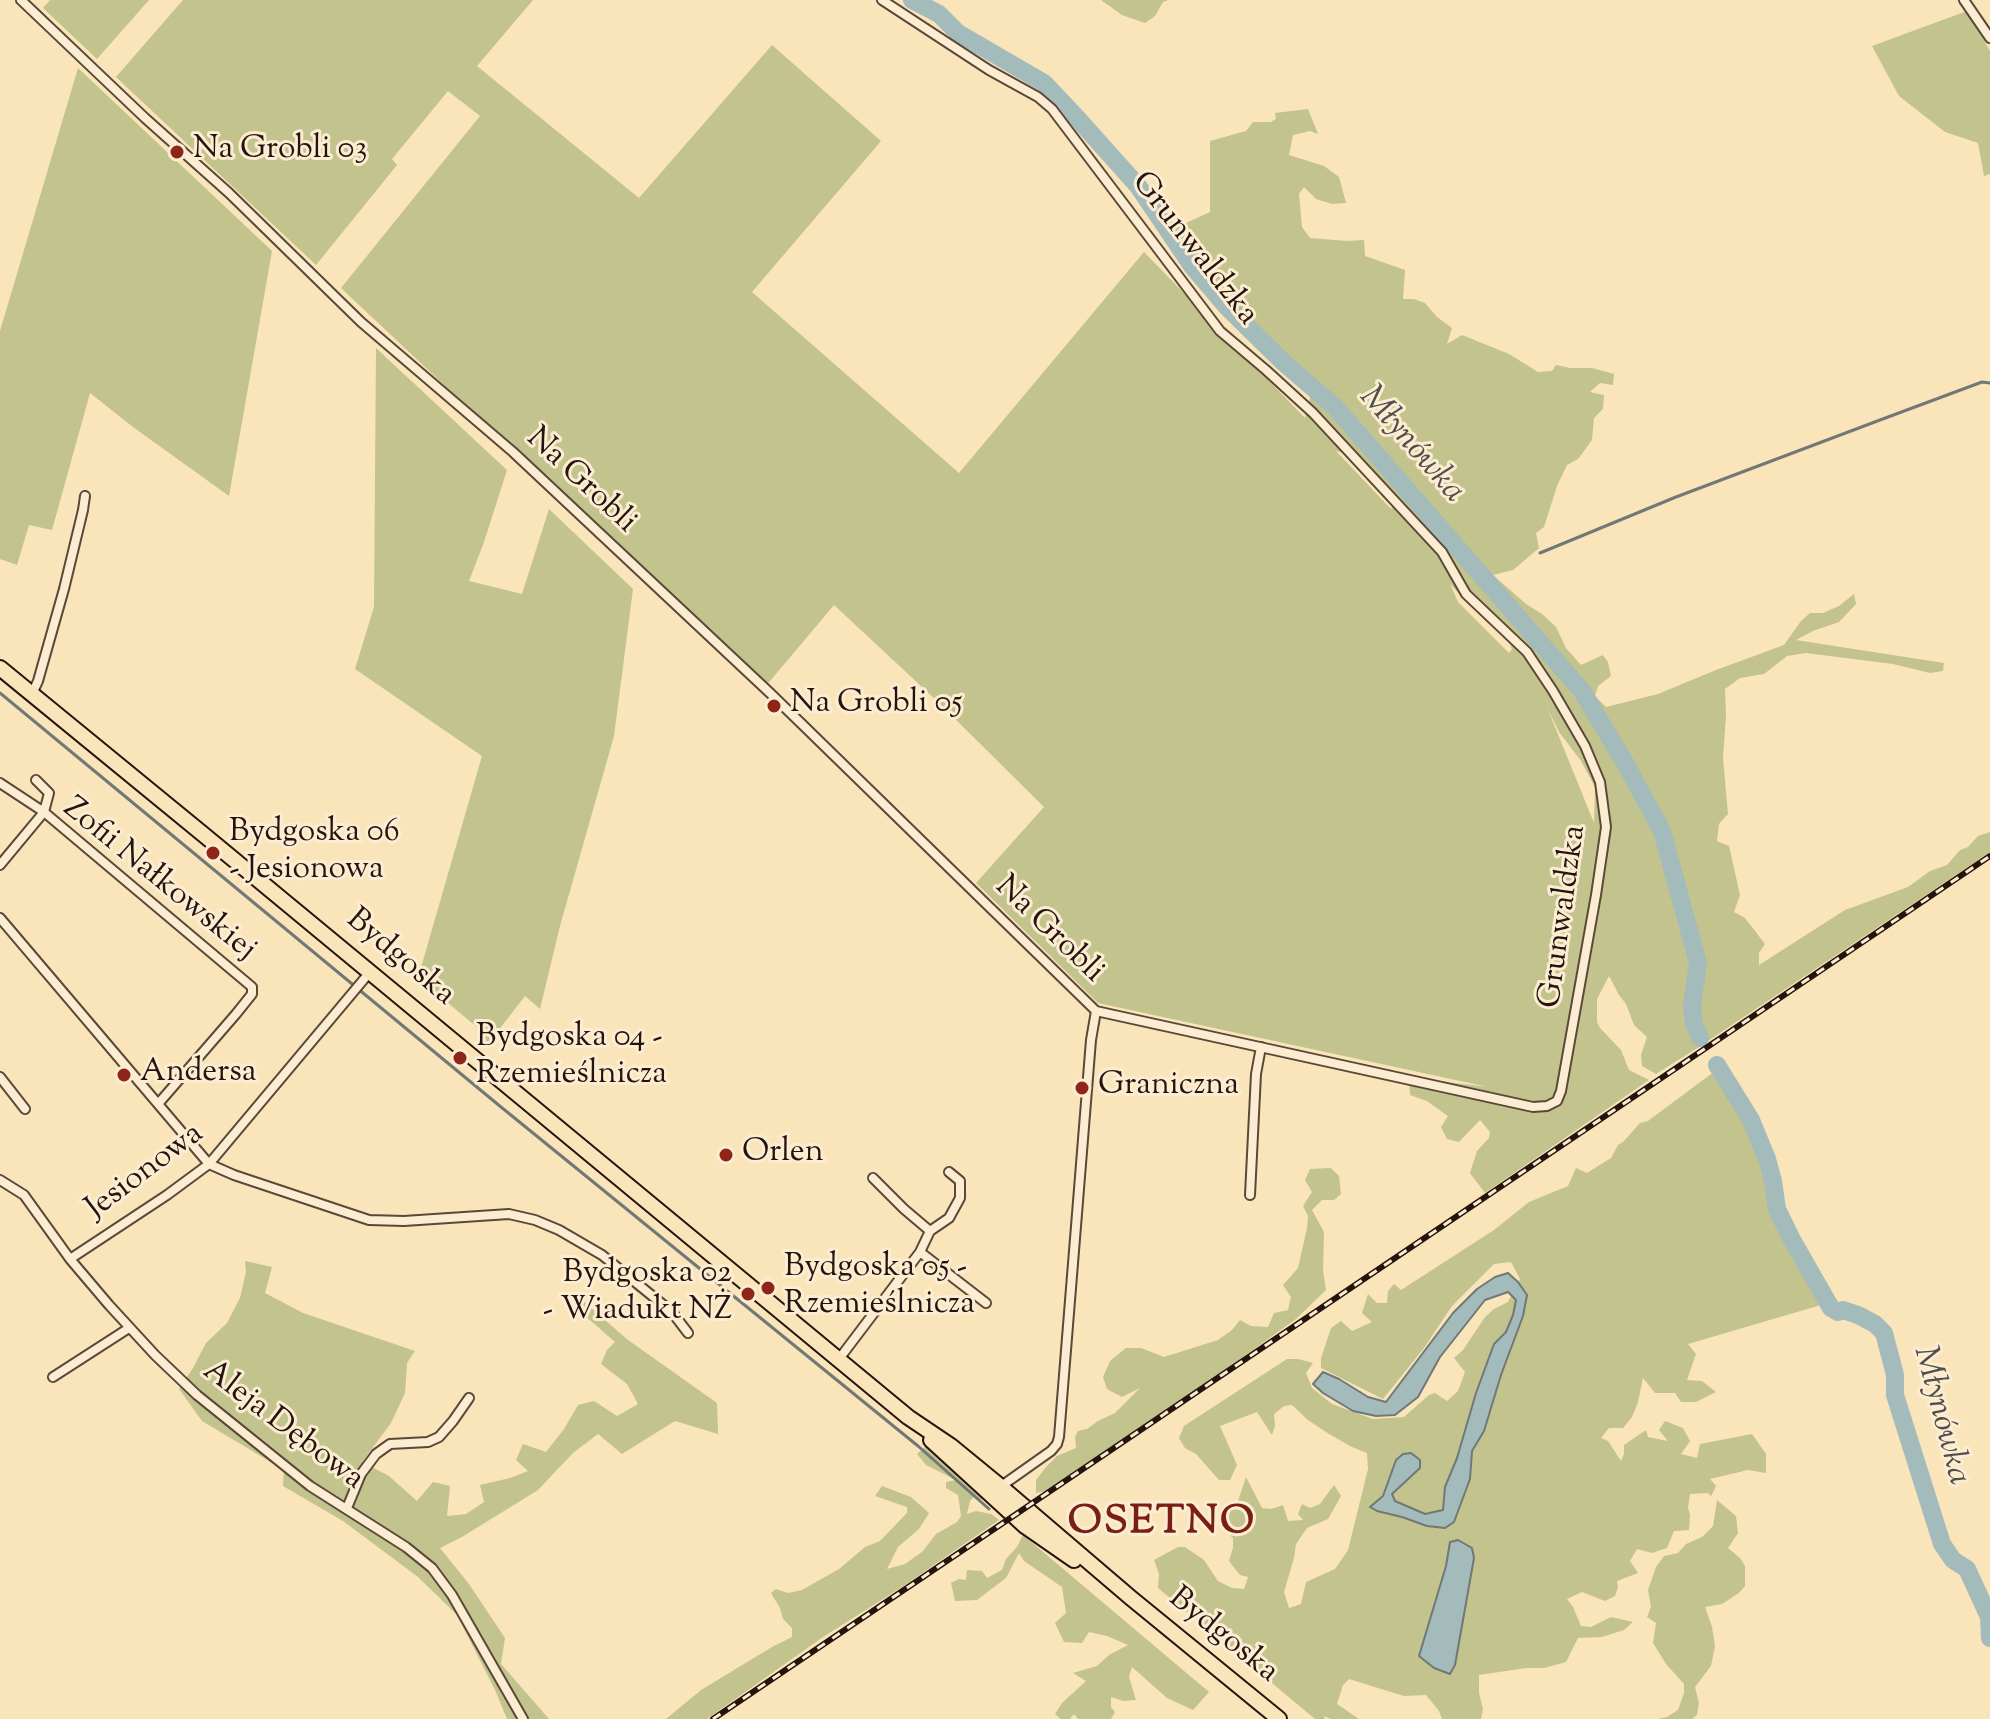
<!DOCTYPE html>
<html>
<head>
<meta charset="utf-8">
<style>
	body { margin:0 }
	canvas { display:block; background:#fae4ba }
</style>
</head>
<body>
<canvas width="1990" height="1719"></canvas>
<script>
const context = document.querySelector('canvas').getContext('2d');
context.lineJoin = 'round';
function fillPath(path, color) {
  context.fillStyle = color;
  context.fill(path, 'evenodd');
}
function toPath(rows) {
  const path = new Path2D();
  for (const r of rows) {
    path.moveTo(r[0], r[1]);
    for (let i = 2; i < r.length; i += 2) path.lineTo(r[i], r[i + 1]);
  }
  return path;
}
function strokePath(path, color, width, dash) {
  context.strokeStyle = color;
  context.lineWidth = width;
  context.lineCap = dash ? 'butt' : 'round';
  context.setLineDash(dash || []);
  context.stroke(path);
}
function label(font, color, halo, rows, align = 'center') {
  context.font = font + ' "Sorts Mill Goudy",serif';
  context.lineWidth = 6;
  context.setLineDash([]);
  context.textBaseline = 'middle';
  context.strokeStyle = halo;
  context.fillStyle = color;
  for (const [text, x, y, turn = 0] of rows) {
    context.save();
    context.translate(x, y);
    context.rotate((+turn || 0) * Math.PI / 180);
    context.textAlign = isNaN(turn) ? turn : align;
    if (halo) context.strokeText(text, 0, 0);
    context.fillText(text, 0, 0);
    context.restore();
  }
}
fillPath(toPath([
	[50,0,149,0,97,59,43,8],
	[183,0,533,0,477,66,639,198,772,45,881,141,752,292,959,473,1144,252,1305,418,1311,394,1256,346,1215,302,1162,234,1210,212,1210,141,1246,131,1253,122,1271,122,1276,119,1275,113,1308,109,1318,134,1310,131,1293,135,1289,155,1324,166,1339,177,1346,203,1332,204,1316,199,1304,187,1299,194,1302,227,1310,238,1347,241,1364,240,1365,256,1405,270,1403,299,1414,299,1425,303,1437,317,1452,328,1447,344,1462,335,1509,354,1538,372,1552,371,1556,365,1570,368,1592,368,1614,374,1613,385,1600,383,1590,392,1604,395,1603,409,1594,418,1592,440,1578,459,1567,465,1557,486,1544,527,1536,533,1539,548,1513,570,1493,575,1526,604,1542,614,1556,627,1566,648,1581,665,1603,655,1608,662,1611,676,1598,686,1595,696,1606,707,1658,694,1716,670,1784,645,1801,621,1810,613,1823,613,1839,606,1854,594,1856,604,1839,622,1813,631,1796,640,1944,663,1943,671,1930,673,1893,664,1806,653,1787,656,1764,674,1740,678,1725,689,1726,715,1723,758,1728,814,1719,824,1717,841,1729,846,1740,895,1734,912,1745,918,1765,944,1759,953,1759,965,1845,910,1908,887,1930,871,1947,865,1960,850,1968,847,1978,836,1990,832,1990,852,1699,1047,1656,1074,1642,1066,1641,1055,1647,1037,1634,1025,1626,1004,1619,995,1609,976,1597,999,1597,1022,1600,1028,1621,1050,1629,1070,1649,1080,1485,1193,1470,1173,1477,1151,1489,1138,1490,1132,1480,1120,1459,1142,1447,1139,1441,1127,1448,1116,1427,1101,1410,1095,1409,1080,1416,1078,1488,1087,1098,1003,976,883,1044,807,936,700,834,605,765,687,341,288,480,116,448,91,392,159,397,165,316,265,116,77],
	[1336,451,1351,455,1396,498,1391,509],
	[1450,584,1467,602,1482,604,1501,623,1512,649,1509,653,1458,602],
	[1547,707,1559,732,1581,761,1595,787,1594,823],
	[1101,0,1168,0,1163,2,1155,16,1145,23,1122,15],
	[1967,11,1990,51,1990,174,1984,176,1978,143,1945,132,1899,96,1872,46],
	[78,68,272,251,229,496,133,427,90,393,52,530,29,525,17,565,0,559,0,331],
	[376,348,507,470,484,542,469,581,522,594,549,509,633,589,614,736,560,926,540,1009,525,996,487,1045,484,1033,418,978,482,756,355,669,374,607],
	[1711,1074,1730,1075,1748,1098,1774,1161,1781,1211,1793,1237,1784,1240,1821,1305,1688,1344,1696,1354,1687,1380,1702,1381,1716,1392,1696,1402,1681,1402,1675,1393,1655,1393,1643,1378,1638,1402,1632,1417,1623,1428,1609,1428,1601,1438,1608,1441,1621,1461,1624,1454,1624,1445,1646,1430,1648,1437,1668,1441,1659,1430,1665,1421,1683,1428,1690,1441,1681,1454,1697,1458,1700,1444,1752,1434,1766,1454,1766,1473,1748,1470,1710,1479,1716,1486,1711,1496,1708,1493,1690,1494,1688,1508,1690,1515,1689,1530,1674,1531,1667,1548,1652,1553,1637,1549,1630,1561,1638,1573,1617,1581,1618,1587,1615,1596,1605,1601,1582,1592,1567,1599,1573,1607,1581,1626,1591,1627,1611,1617,1633,1622,1624,1630,1602,1637,1578,1638,1566,1662,1544,1668,1526,1668,1479,1675,1479,1693,1483,1709,1481,1719,1442,1719,1439,1711,1426,1695,1404,1696,1349,1679,1343,1685,1337,1704,1359,1719,1331,1719,1324,1716,1325,1719,1315,1719,1158,1588,1159,1574,1154,1560,1178,1547,1185,1547,1204,1560,1218,1581,1232,1588,1244,1589,1248,1577,1240,1575,1229,1561,1233,1548,1233,1538,1223,1529,1221,1517,1231,1509,1238,1501,1246,1477,1262,1508,1271,1509,1283,1505,1288,1521,1303,1520,1298,1514,1302,1504,1310,1508,1320,1504,1334,1485,1341,1496,1328,1519,1307,1528,1296,1544,1294,1558,1284,1592,1289,1608,1301,1604,1306,1582,1335,1569,1348,1550,1368,1469,1367,1453,1352,1447,1329,1434,1308,1420,1292,1405,1284,1406,1274,1414,1275,1426,1272,1435,1257,1412,1220,1426,1237,1465,1230,1480,1219,1480,1196,1454,1185,1448,1179,1438,1184,1426,1287,1359,1298,1359,1313,1363,1306,1373,1312,1388,1332,1404,1373,1419,1404,1417,1429,1395,1435,1393,1447,1401,1458,1391,1465,1372,1454,1358,1463,1350,1485,1317,1494,1309,1508,1302,1520,1279,1511,1262,1494,1264,1452,1306,1424,1348,1383,1399,1321,1368,1321,1358,1331,1328,1341,1321,1352,1331,1372,1322,1362,1313,1368,1294,1377,1303,1387,1303,1388,1291,1394,1284,1401,1290,1494,1230,1529,1202,1568,1186,1576,1168,1587,1173,1611,1158,1618,1145,1623,1142,1640,1123,1648,1121],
	[1450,1543,1474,1558,1455,1665,1450,1674,1419,1656,1446,1566],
	[1331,1168,1339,1176,1341,1194,1334,1200,1322,1200,1312,1210,1324,1232,1323,1271,1326,1290,1296,1319,1212,1379,1045,1491,1036,1493,1036,1480,1046,1467,1057,1456,1076,1448,1075,1437,1078,1431,1087,1429,1098,1421,1115,1413,1140,1388,1122,1397,1107,1389,1103,1377,1110,1361,1126,1348,1141,1348,1164,1357,1218,1340,1232,1330,1240,1320,1251,1326,1268,1327,1274,1313,1288,1310,1291,1297,1283,1285,1298,1268,1307,1228,1308,1216,1303,1206,1312,1192,1305,1180,1310,1169],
	[245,1261,272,1267,265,1293,303,1313,415,1351,407,1363,405,1393,391,1423,362,1462,389,1476,417,1501,433,1482,450,1486,447,1516,466,1514,484,1502,480,1485,510,1478,528,1471,516,1460,523,1444,546,1452,564,1429,578,1405,594,1401,617,1416,638,1404,627,1384,601,1364,607,1350,615,1342,567,1300,574,1293,628,1340,717,1403,718,1434,675,1421,622,1454,598,1434,573,1453,538,1490,462,1537,440,1548,469,1584,505,1638,501,1664,549,1719,507,1719,495,1690,457,1615,418,1577,343,1521,283,1486,284,1470,202,1421,179,1389,193,1368,206,1343,227,1323,240,1298,246,1272],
	[926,1446,946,1464,967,1477,989,1502,974,1497,970,1501,967,1514,976,1511,991,1514,999,1520,902,1587,823,1637,707,1719,666,1719,701,1690,772,1647,792,1637,792,1628,783,1619,780,1608,771,1593,776,1589,788,1593,802,1590,839,1569,865,1547,880,1541,907,1513,907,1507,875,1496,882,1486,911,1497,929,1513,919,1529,898,1547,887,1569,905,1564,922,1552,936,1534,957,1522,961,1516,958,1495,946,1488,946,1482,956,1480,926,1465,917,1454],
	[1717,1500,1736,1516,1738,1533,1728,1548,1740,1558,1745,1566,1745,1586,1739,1593,1722,1604,1705,1607,1712,1627,1715,1646,1711,1666,1695,1687,1699,1703,1697,1715,1692,1719,1657,1719,1667,1717,1678,1710,1684,1693,1684,1684,1666,1664,1653,1643,1656,1623,1647,1617,1651,1607,1648,1590,1656,1567,1664,1556,1678,1553,1686,1544,1702,1537,1713,1526],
	[1023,1535,1209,1692,1193,1710,1167,1698,1132,1667,1129,1677,1136,1700,1123,1701,1111,1697,1111,1707,1115,1712,1111,1719,1078,1719,1074,1714,1070,1719,1061,1719,1055,1714,1062,1703,1086,1681,1073,1673,1097,1666,1109,1655,1128,1645,1107,1636,1089,1632,1082,1643,1064,1642,1055,1623,1066,1613,1062,1587,1024,1561,1019,1553,1006,1578,977,1600,955,1601,951,1583,959,1579,966,1580,967,1570,982,1571,987,1578,1002,1570,1006,1559,1017,1547]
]), '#c2c38d');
const water = toPath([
	[1508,1273,1518,1282,1527,1295,1523,1316,1501,1375,1484,1431,1472,1451,1470,1479,1454,1522,1445,1528,1427,1526,1402,1517,1377,1511,1370,1507,1383,1496,1396,1460,1403,1454,1411,1453,1420,1460,1420,1468,1392,1494,1395,1501,1425,1514,1443,1510,1445,1487,1457,1458,1476,1393,1494,1344,1506,1332,1513,1315,1516,1300,1508,1292,1485,1300,1440,1357,1418,1397,1395,1415,1376,1416,1353,1411,1323,1393,1313,1384,1323,1372,1339,1379,1368,1397,1386,1402,1453,1313,1477,1289,1495,1277,1508,1273],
	[1458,1540,1472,1548,1474,1558,1455,1665,1450,1674,1434,1668,1419,1656,1446,1566,1450,1542,1458,1540]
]);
fillPath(water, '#a4bbbc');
strokePath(water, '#717876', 2);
strokePath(toPath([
	[1540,553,1676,497,1880,420,1982,382,1990,383],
	[0,693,501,1107,918,1446,989,1509]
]), '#717876', 3);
strokePath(toPath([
	[912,0,939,14,958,33,1044,83,1078,119,1138,186,1192,266,1226,306,1283,362,1335,407,1582,691,1624,761,1662,831,1698,963,1692,1006,1694,1024,1700,1038],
	[1717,1065,1751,1120,1767,1159,1773,1181,1777,1209,1791,1238,1831,1308,1838,1312,1843,1310,1858,1315,1875,1324,1884,1333,1895,1375,1895,1395,1942,1544,1953,1560,1967,1569,1989,1617,1990,1638]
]), '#a4bbbc', 18);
const street = toPath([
	[21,0,145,118,229,193,361,322,513,452,770,693,1096,1011],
	[882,0,989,70,1038,97,1052,109,1220,331,1266,370,1313,413,1442,552,1466,594,1527,652,1553,691,1585,746,1600,782,1606,827,1596,895,1561,1091,1557,1101,1547,1106,1533,1107,1096,1011],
	[1964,0,1990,38],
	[32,694,38,681,64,589,83,510,85,496],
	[0,783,44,812,49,793,36,780],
	[0,865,44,812,252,987,252,994,236,1014,158,1104],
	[0,918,209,1164,234,1175,369,1220,404,1221,509,1214,535,1220,559,1230,602,1255,672,1312,688,1333],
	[0,1077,25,1109],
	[873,1178,904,1209,930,1231],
	[0,1180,24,1195,70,1259,109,1305,155,1355,197,1395,310,1486,406,1547,432,1568,452,1595,523,1719],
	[1250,1195,1256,1074,1261,1047],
	[920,1252,986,1303],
	[70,1259,167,1195,209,1164,370,972],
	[839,1359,920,1252,930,1231,949,1218,960,1198,960,1181,949,1172],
	[53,1377,129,1328],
	[1000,1487,1051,1451,1057,1444,1059,1437,1091,1040,1096,1011],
	[347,1508,361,1474,376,1454,390,1444,428,1442,439,1437,453,1421,469,1398]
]);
const primary = toPath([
	[0,668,204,835,908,1417,951,1446,1001,1487,1131,1598,1279,1719],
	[931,1440,1025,1526,1074,1560]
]);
strokePath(street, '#5a4839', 12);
strokePath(primary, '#25140e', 18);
strokePath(street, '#fcedd2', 8);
strokePath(primary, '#fae4ba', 14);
const rail = toPath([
	[713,1719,1990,856]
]);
strokePath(rail, '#25140e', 6);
strokePath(rail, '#fcedd2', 3, [9]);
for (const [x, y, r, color] of [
	[177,152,8,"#8f2418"],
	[774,706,8,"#8f2418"],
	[213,853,8,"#8f2418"],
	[460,1058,8,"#8f2418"],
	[124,1075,8,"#8f2418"],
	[1082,1088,8,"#8f2418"],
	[726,1155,8,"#8f2418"],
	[768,1288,8,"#8f2418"],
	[748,1294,8,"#8f2418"]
]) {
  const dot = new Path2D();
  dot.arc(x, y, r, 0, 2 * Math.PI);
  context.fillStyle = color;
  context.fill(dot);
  strokePath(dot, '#fcedd2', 3);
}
label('32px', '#25140e', '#fcedd2', [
	["Na Grobli 03",193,152],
	["Na Grobli 05",790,706],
	["Bydgoska 06",229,835],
	["- Jesionowa",229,872],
	["Bydgoska 04 -",476,1040],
	["Rzemieślnicza",476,1077],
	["Andersa",140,1075],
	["Graniczna",1098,1088],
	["Orlen",742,1155],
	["Bydgoska 05 -",784,1270],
	["Rzemieślnicza",784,1307],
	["Bydgoska 02",732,1276,"right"],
	["- Wiadukt NŻ",732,1313,"right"]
], 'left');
label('32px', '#25140e', '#fcedd2', [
	["Grunwaldzka",1193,250,52],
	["Na Grobli",580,482,43],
	["Zofii Nałkowskiej",158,881,39],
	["Grunwaldzka",1565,917,-82],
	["Na Grobli",1048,931,44],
	["Bydgoska",399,959,40],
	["Jesionowa",146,1173,-37],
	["Aleja Dębowa",282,1427,37],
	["Bydgoska",1222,1637,39]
]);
label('italic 34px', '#514e4b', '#fcedd2', [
	["Młynówka",1410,446,49],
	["Młynówka",1939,1416,75]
]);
context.letterSpacing = '2px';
label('bold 40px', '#7a1f14', '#fcedd2', [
	["OSETNO",1162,1525]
]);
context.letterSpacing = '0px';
</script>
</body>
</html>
